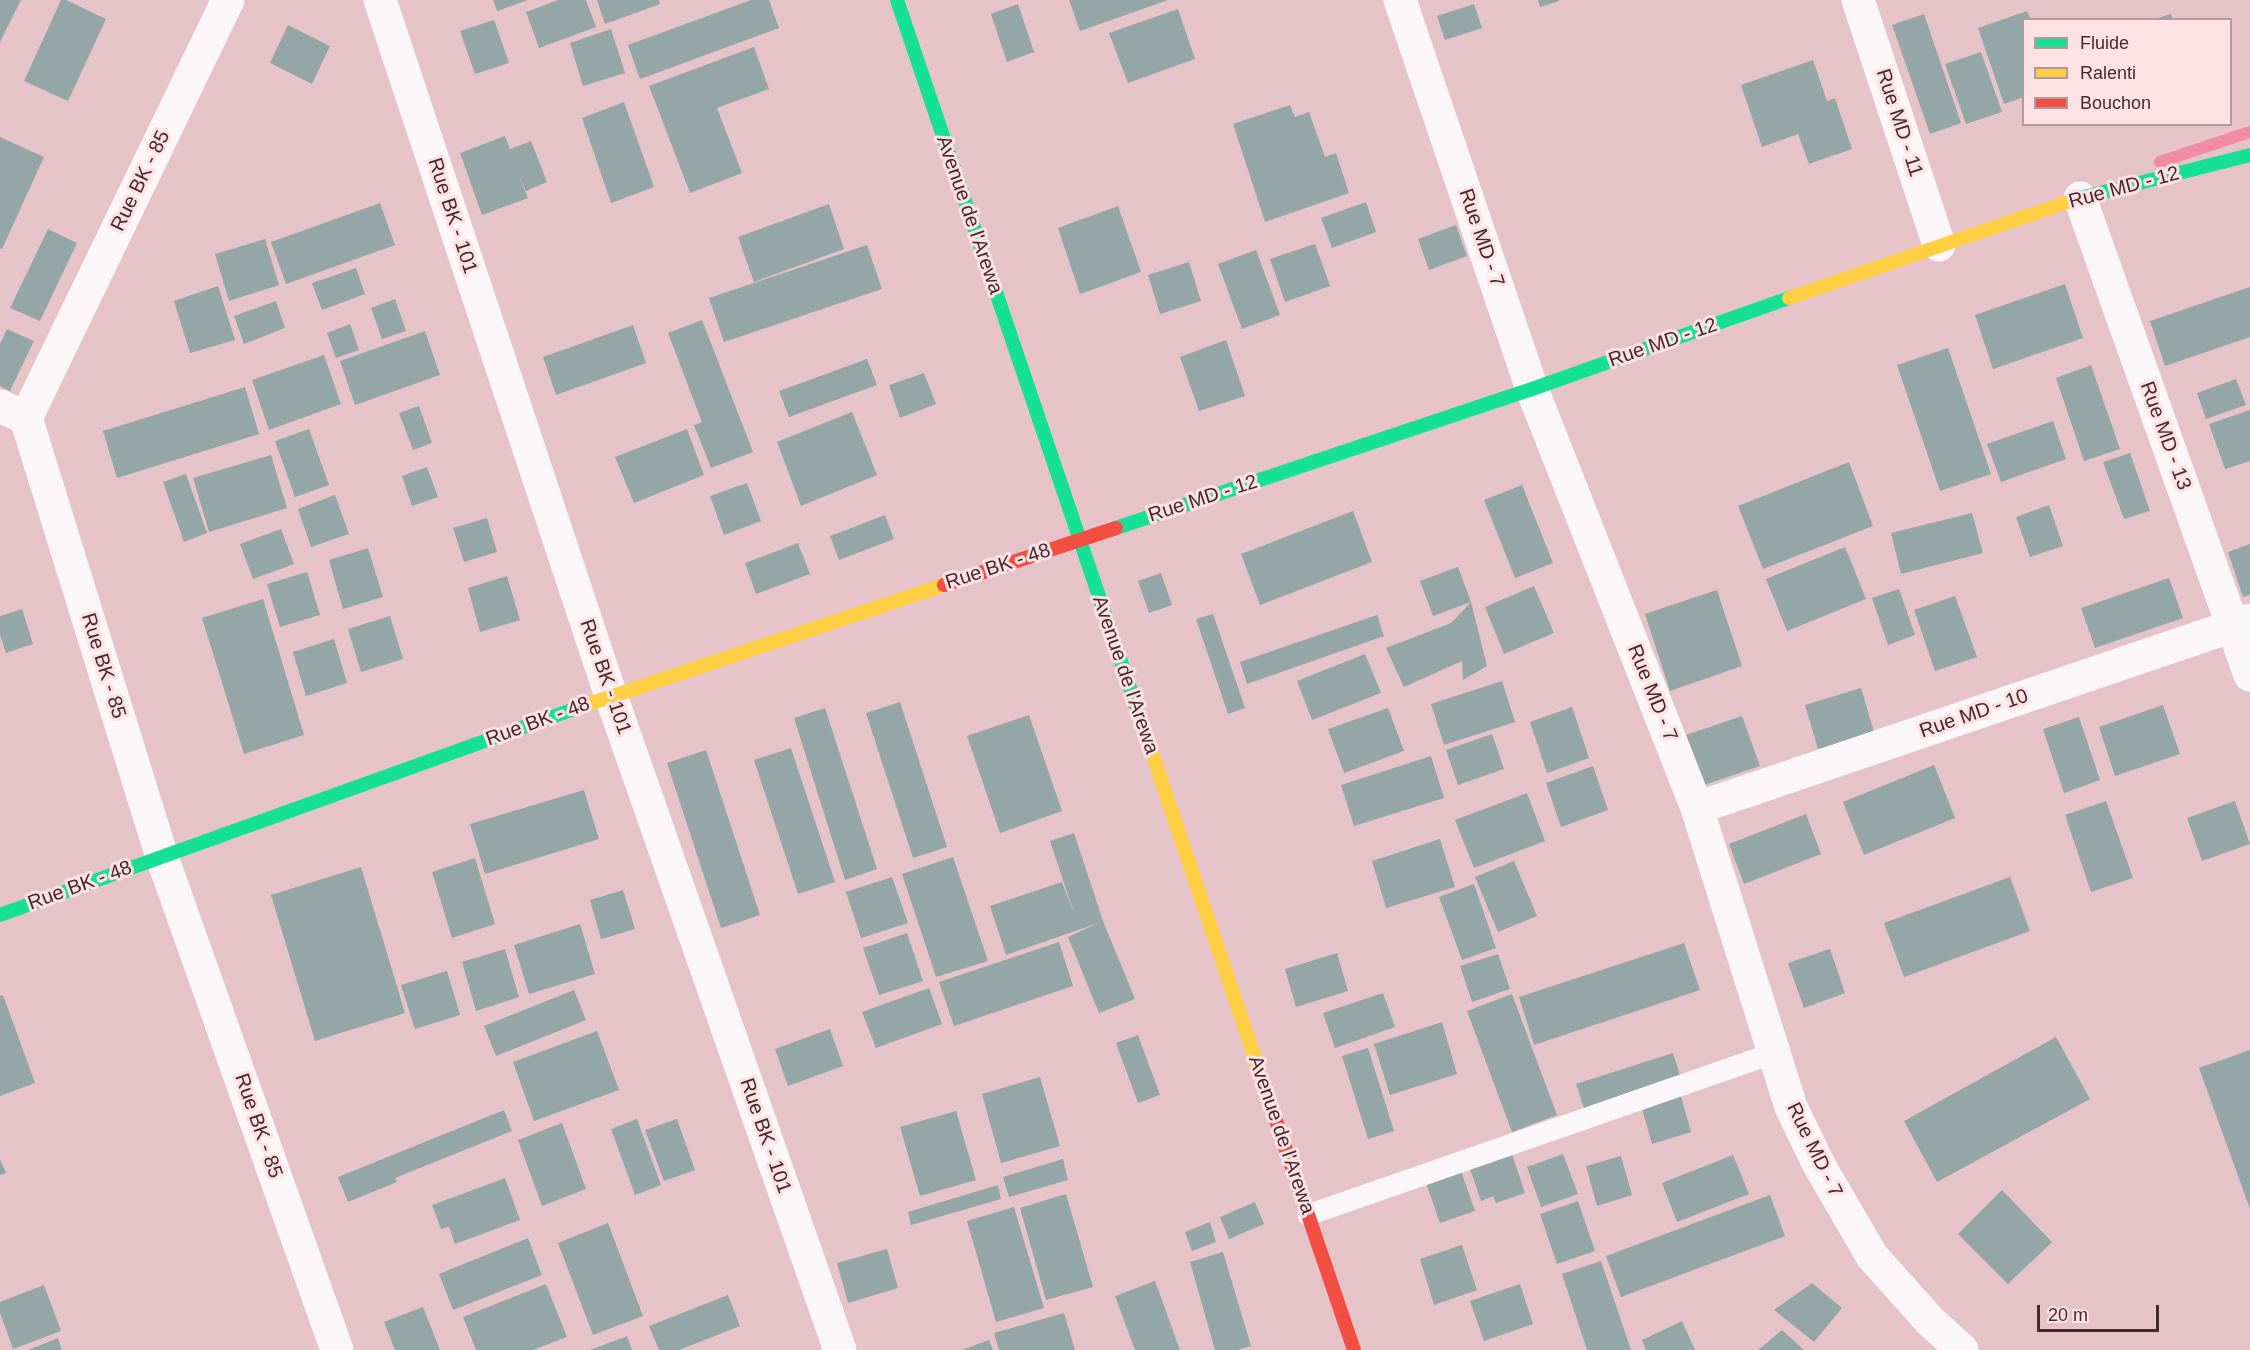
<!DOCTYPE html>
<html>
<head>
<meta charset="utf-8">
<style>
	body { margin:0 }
	#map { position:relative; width:2250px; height:1350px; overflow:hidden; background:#e6c3c9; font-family:Helvetica,sans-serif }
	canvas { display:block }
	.legend { position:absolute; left:2022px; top:18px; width:210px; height:108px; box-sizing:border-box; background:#fde1e5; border:2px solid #b3989c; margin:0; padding:8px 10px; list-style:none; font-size:18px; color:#442a2f }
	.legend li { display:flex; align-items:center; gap:12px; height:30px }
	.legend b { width:30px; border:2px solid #b3989c }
	.scale { position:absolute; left:2037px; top:1305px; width:122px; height:27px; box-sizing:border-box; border:3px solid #442a2f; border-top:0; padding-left:8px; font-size:18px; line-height:21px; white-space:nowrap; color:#442a2f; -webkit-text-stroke:4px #fde1e5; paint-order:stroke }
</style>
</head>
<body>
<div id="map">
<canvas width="2250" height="1350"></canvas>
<ul class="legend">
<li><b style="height:8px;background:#16e098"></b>Fluide</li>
<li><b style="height:8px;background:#ffcf43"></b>Ralenti</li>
<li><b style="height:8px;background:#f24e42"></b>Bouchon</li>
</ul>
<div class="scale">20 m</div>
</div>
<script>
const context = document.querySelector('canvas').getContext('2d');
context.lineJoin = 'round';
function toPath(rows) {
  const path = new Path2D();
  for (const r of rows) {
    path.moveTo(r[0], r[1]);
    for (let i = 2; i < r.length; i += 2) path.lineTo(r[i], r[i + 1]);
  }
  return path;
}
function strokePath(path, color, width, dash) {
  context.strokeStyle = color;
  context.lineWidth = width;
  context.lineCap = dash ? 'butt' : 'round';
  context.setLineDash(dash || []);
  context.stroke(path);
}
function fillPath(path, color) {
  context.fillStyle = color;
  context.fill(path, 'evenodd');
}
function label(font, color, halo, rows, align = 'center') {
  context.font = font + ' Helvetica,sans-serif';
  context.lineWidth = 6;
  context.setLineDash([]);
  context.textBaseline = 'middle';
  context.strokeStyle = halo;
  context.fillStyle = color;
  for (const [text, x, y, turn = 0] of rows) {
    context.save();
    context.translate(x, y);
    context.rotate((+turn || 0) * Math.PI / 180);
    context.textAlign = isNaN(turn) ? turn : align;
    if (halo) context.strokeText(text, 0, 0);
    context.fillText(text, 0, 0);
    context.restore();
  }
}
strokePath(toPath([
	[2160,162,2250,132]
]), '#f28ca5', 12);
fillPath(toPath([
	[0,0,21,0,0,42],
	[61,0,66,0,106,19,68,101,24,81],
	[493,0,528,0,497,11],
	[558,0,586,0,596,27,539,48,526,12],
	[597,0,659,0,660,4,605,24],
	[751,0,769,0,779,28,640,79,628,45],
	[1069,0,1168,0,1080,31],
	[1538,0,1559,0,1559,1,1540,7],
	[1018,4,1034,52,1007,62,991,14],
	[1474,4,1482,28,1445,40,1437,16],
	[1178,9,1195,59,1128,83,1109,33],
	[2027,11,2031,20,2024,20,2024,97,2004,104,1978,28],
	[1924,14,1961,123,1930,134,1892,25],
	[2171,14,2173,20,2155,20,2155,19],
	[494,20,509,63,475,74,460,31],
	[288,25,330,46,312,84,270,63],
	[611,29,625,73,583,86,570,43],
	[754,47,769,89,717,108,742,173,690,193,649,86],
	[1981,52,2002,112,1966,124,1945,64],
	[1813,60,1827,101,1835,98,1852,149,1809,164,1798,134,1762,147,1741,85],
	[624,102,654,187,611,203,582,118],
	[1290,105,1295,117,1309,112,1325,157,1336,153,1349,193,1265,222,1233,124],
	[505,136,510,149,531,141,547,182,526,191,519,175,528,198,482,215,460,153],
	[0,137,44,157,2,249,0,248],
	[1366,202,1376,232,1332,248,1321,218],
	[380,203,395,245,286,284,271,242],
	[829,204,844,249,754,282,738,237],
	[1118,206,1141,272,1080,294,1058,228],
	[1456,225,1467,256,1429,270,1418,239],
	[48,229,77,243,40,321,10,308],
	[265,239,279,285,229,301,215,254],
	[1315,244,1330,286,1285,302,1270,259],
	[867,245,882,289,724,342,709,298],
	[1256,250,1280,315,1242,329,1218,264],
	[1189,262,1201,301,1160,314,1148,275],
	[356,268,365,294,322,310,312,283],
	[2065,284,2083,338,1993,369,1975,315],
	[218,286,235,340,190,353,174,301],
	[2250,287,2250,337,2165,366,2150,321],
	[395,299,406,331,382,339,371,308],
	[276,301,285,328,244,344,234,316],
	[702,320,753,452,711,468,694,425,702,422,668,333],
	[350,324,359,350,336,358,327,333],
	[633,325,646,363,556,395,543,357],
	[7,329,34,341,10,391,0,386,0,344],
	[425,331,440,375,355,405,340,361],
	[1226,340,1245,396,1199,411,1180,357],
	[1948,348,1991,474,1940,491,1897,365],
	[324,355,341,404,269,430,252,380],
	[867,359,877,385,789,417,779,391],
	[2091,365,2120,449,2084,461,2056,378],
	[924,373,936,404,900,418,889,385],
	[2236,379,2246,405,2206,419,2197,393],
	[245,387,259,434,117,478,103,431],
	[419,406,432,443,413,450,399,413],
	[2250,410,2250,461,2225,469,2209,424],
	[852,412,877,475,801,506,777,442],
	[2053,421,2066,459,2001,482,1987,444],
	[309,429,329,485,295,497,275,441],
	[687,429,704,475,634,503,615,457],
	[2130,453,2150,511,2124,519,2103,462],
	[271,455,287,508,209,532,193,478],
	[1849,462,1873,526,1763,569,1738,506],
	[427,467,438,497,412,506,402,476],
	[186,474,207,533,184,542,163,482],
	[747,483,761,521,724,535,710,496],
	[1522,485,1553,563,1515,578,1484,500],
	[335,495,349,534,311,547,298,509],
	[2049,505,2063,546,2030,557,2016,517],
	[1353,511,1372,562,1260,605,1241,554],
	[1972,513,1983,553,1901,574,1891,533],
	[885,515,894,539,839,560,830,536],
	[487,518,497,552,464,562,453,528],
	[281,529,294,564,253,579,240,544],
	[798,543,810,574,756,594,745,563],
	[2250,544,2250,595,2243,597,2228,552],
	[1845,547,1866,599,1787,631,1766,579],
	[368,548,383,597,343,609,329,560],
	[1458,567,1471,602,1487,666,1463,680,1462,661,1404,687,1386,648,1451,623,1471,602,1433,616,1420,581],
	[307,572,320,615,280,627,267,584],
	[1161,573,1172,605,1149,613,1138,581],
	[507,576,520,620,480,632,468,588],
	[2169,578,2183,618,2095,648,2081,608],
	[1534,586,1554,633,1504,654,1485,607],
	[1899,589,1915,635,1888,645,1872,598],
	[1717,590,1742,666,1670,691,1645,614],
	[1955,596,1977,657,1935,671,1914,610],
	[263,599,304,735,244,754,202,618],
	[22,609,33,644,6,653,0,635,0,616],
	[1213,614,1245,708,1228,714,1196,619],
	[1377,615,1384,636,1247,684,1240,662],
	[390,616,403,659,361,672,348,629],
	[334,639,347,683,306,696,293,652],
	[1365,654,1381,693,1312,720,1297,681],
	[1502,681,1515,722,1444,745,1431,704],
	[1861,688,1874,732,1818,749,1805,705],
	[900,702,947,847,913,858,866,713],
	[2163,705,2180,754,2115,776,2099,727],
	[1572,707,1589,758,1547,773,1530,722],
	[825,708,877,869,845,880,794,718],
	[1388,708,1404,751,1344,773,1328,729],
	[1029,715,1062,811,1000,833,967,736],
	[1742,716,1760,766,1704,785,1686,735],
	[2079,717,2100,780,2064,793,2043,729],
	[1492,734,1504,769,1458,785,1446,750],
	[791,748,835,882,798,894,754,760],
	[706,750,760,915,721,928,667,763],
	[1431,756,1444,798,1354,826,1341,785],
	[1934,765,1955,818,1864,855,1843,802],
	[1593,766,1608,810,1561,827,1546,783],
	[584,790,599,839,485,874,470,824],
	[1527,793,1545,841,1474,868,1455,820],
	[2106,801,2133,878,2091,892,2065,815],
	[2235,801,2250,844,2202,861,2187,818],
	[1806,814,1821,854,1744,884,1729,844],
	[1074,833,1103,921,1135,999,1099,1013,1068,937,1098,923,1006,955,990,906,1062,882,1075,916,1050,841],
	[1440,839,1455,887,1386,908,1372,861],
	[953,857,988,961,936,977,902,874],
	[475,858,495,924,452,938,432,872],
	[1514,861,1537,916,1498,932,1475,877],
	[361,867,405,1013,315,1041,271,895],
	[892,877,908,923,861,938,846,892],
	[2010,877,2030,931,1904,977,1884,923],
	[1474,884,1496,948,1462,960,1439,897],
	[623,890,635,929,601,939,590,900],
	[580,924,595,974,529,994,514,945],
	[907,933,923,981,879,995,863,948],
	[1059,942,1073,986,954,1026,939,982],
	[1684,943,1700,990,1534,1045,1519,997],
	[505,949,519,997,476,1011,462,962],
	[1830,949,1845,993,1804,1008,1788,963],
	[1337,953,1348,991,1296,1007,1285,969],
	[1498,954,1510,989,1472,1002,1460,966],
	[447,971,460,1015,415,1029,401,985],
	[929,988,942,1024,876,1048,862,1012],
	[574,990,586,1020,496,1056,484,1026],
	[1383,993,1395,1027,1335,1048,1323,1013],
	[1512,994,1557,1115,1512,1132,1467,1011],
	[3,995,35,1083,0,1096,0,996],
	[1442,1022,1457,1074,1390,1095,1374,1044],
	[830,1029,843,1066,788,1086,775,1049],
	[597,1031,619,1090,534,1121,513,1062],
	[1138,1035,1160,1095,1138,1103,1116,1043],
	[2056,1037,2090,1099,1937,1182,1904,1121],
	[1368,1048,1394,1131,1368,1139,1342,1056],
	[2250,1050,2250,1209,2199,1068],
	[1673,1053,1680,1075,1584,1108,1576,1084],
	[1040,1077,1060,1146,1001,1163,982,1094],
	[1680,1093,1691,1132,1652,1144,1641,1105],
	[504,1110,512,1131,395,1178,397,1182,348,1202,338,1177],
	[956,1111,976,1180,920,1196,900,1127],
	[637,1119,661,1185,635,1195,611,1129],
	[677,1119,695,1170,664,1181,645,1130],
	[562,1123,586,1189,542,1206,518,1140],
	[1510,1148,1525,1193,1496,1203,1493,1196,1481,1201,1468,1163],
	[1563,1154,1578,1194,1541,1207,1527,1167],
	[1733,1155,1749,1194,1677,1222,1662,1183],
	[1621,1156,1632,1195,1597,1206,1586,1166],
	[0,1159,6,1173,0,1175],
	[1063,1159,1068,1180,1009,1197,1003,1177],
	[1460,1168,1475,1211,1440,1223,1425,1180],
	[505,1178,520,1220,455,1244,449,1227,441,1229,432,1205],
	[998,1185,1001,1199,911,1225,908,1212],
	[2002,1190,2052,1242,2008,1284,1958,1234],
	[1066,1194,1093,1287,1046,1300,1020,1208],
	[1770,1195,1785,1236,1621,1297,1606,1256],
	[1578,1201,1595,1251,1557,1264,1540,1214],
	[1255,1202,1264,1224,1229,1239,1220,1217],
	[1014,1207,1044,1308,996,1322,967,1221],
	[1210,1222,1216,1242,1192,1251,1185,1232],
	[608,1223,643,1316,593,1335,558,1243],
	[528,1238,542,1275,453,1310,439,1274],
	[1462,1245,1477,1290,1434,1305,1420,1259],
	[887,1249,898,1288,848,1303,837,1263],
	[1223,1252,1251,1346,1237,1350,1215,1350,1190,1262],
	[1601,1261,1631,1350,1587,1350,1562,1274],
	[1155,1281,1180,1350,1135,1350,1115,1296],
	[1812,1283,1842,1308,1814,1342,1774,1310],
	[546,1284,567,1337,533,1350,476,1350,463,1317],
	[1520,1284,1533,1324,1484,1341,1470,1301],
	[44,1285,61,1331,13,1349,0,1313,0,1302],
	[728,1295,740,1326,679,1350,659,1350,649,1326],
	[423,1307,440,1350,395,1350,384,1322],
	[1064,1313,1075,1350,999,1350,994,1333],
	[1682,1321,1695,1350,1646,1350,1642,1340],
	[1782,1330,1804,1350,1758,1350],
	[627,1336,632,1350,590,1350],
	[58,1338,62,1350,28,1350],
	[989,1340,993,1350,962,1350]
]), '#95a6a7');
strokePath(toPath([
	[1308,1215,1774,1053]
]), '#fbf6f7', 21);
strokePath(toPath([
	[228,0,26,418,162,857,337,1350],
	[380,0,611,696,840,1350],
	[1400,0,1532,389,1697,808,1791,1107,1819,1165,1872,1256,1930,1321,1962,1350],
	[1858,0,1939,245],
	[2080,198,2250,675],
	[0,406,26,418],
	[1697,808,2250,620]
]), '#fbf6f7', 33);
strokePath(toPath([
	[897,0,1147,738],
	[2076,199,2250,155],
	[1116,528,1532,389,1789,298],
	[0,915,574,709]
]), '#16e098', 14);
strokePath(toPath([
	[1789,298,2076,199],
	[574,709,944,585],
	[1147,738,1266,1091]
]), '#ffcf43', 14);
strokePath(toPath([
	[944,585,1116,528],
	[1266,1091,1354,1350]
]), '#f24e42', 14);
label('20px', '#442a2f', '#fde1e5', [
	["Rue MD - 11",1899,123,72],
	["Rue BK - 85",141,181,-64],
	["Rue MD - 12",2124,188,-15],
	["Avenue de l'Arewa",969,215,71],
	["Rue BK - 101",452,216,72],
	["Rue MD - 7",1481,238,71],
	["Rue MD - 12",1663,343,-19],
	["Rue MD - 13",2165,436,70],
	["Rue MD - 12",1203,499,-18],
	["Rue BK - 48",998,567,-18],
	["Rue BK - 85",103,666,73],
	["Avenue de l'Arewa",1125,675,71],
	["Rue BK - 101",605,677,71],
	["Rue MD - 7",1652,693,68],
	["Rue MD - 10",1974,714,-19],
	["Rue BK - 48",538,722,-20],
	["Rue BK - 48",80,886,-20],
	["Rue BK - 85",258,1126,71],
	["Avenue de l'Arewa",1281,1135,71],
	["Rue BK - 101",765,1136,71],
	["Rue MD - 7",1814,1150,64]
]);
</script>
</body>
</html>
